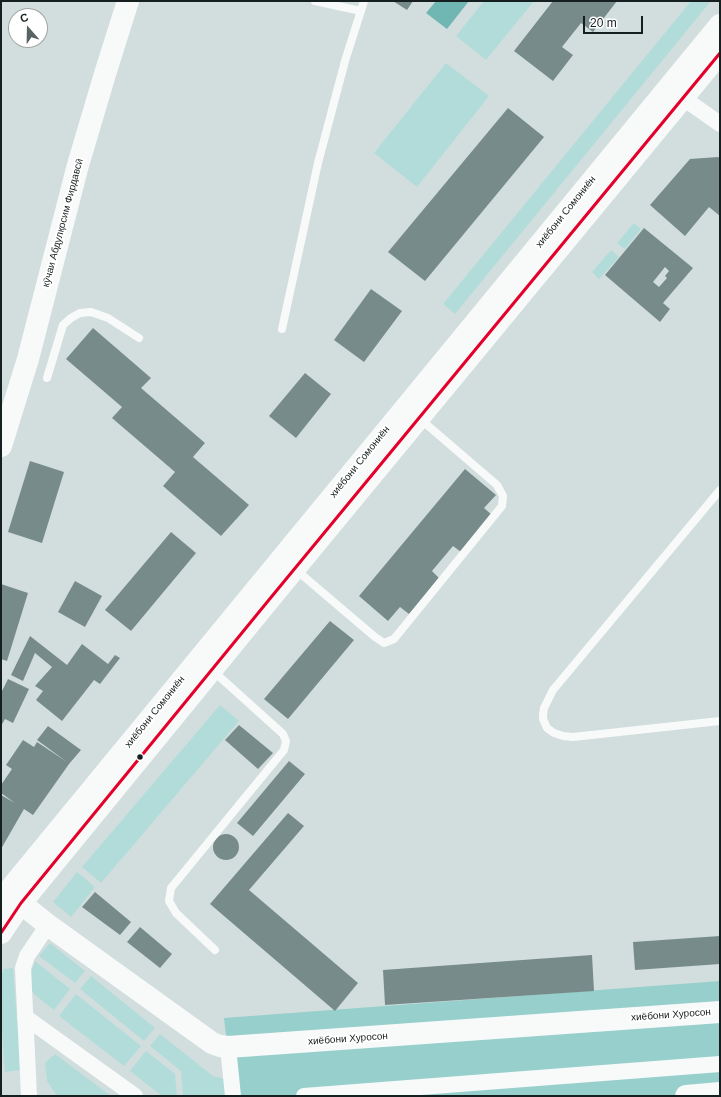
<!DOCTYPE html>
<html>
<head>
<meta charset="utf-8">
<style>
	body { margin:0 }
	#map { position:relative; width:721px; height:1097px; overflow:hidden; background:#d2dedd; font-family:Arial,sans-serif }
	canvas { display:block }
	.frame { position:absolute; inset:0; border:2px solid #161f1f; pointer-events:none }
	.north { position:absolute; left:8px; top:8px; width:40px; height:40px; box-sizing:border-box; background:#fff; border:1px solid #a2a5a5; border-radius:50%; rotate:340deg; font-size:11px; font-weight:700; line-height:16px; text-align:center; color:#161f1f }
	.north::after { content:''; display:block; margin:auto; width:14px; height:18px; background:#586262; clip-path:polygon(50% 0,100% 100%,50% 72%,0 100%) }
	.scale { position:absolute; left:583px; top:16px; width:60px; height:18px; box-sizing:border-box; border:2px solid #161f1f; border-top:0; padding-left:5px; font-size:12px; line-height:14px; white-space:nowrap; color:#161f1f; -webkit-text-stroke:3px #fff; paint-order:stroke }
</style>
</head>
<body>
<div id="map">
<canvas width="721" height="1097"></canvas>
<div class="frame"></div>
<div class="north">С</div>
<div class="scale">20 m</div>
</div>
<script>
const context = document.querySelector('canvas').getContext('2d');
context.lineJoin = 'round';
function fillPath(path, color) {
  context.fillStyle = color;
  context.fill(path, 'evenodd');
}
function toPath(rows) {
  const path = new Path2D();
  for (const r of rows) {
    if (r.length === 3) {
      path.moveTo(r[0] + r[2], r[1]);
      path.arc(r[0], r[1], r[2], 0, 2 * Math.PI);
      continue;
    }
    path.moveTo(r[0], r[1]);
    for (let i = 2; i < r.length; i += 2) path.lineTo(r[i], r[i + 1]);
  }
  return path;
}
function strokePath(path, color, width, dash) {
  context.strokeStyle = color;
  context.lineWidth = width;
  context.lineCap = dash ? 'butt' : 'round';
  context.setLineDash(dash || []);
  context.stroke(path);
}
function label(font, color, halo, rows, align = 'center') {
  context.font = font + ' Arial,sans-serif';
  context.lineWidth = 4;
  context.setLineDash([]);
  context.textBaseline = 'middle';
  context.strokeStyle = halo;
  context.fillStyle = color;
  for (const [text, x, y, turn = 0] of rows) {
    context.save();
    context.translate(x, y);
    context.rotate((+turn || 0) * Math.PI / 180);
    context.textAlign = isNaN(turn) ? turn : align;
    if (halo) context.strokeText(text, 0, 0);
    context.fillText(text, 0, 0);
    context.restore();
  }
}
fillPath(toPath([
	[484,1,534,1,486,60,456,36],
	[691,1,711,1,455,314,443,304],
	[446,63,489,96,417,187,374,153],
	[634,223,641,229,625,249,617,243],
	[611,250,619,257,599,279,592,272],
	[220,705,239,721,101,883,82,867],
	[77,872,95,887,71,917,53,902],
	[50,943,85,971,75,983,39,956],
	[35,961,70,989,54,1010,35,995,32,991,31,973],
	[13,968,21,1070,5,1072,1,1019,1,976,4,969],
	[91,976,155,1028,144,1041,80,989],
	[76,994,141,1046,124,1066,59,1016],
	[160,1034,213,1076,226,1079,228,1095,214,1096,183,1096,181,1071,150,1046],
	[146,1051,175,1074,177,1096,162,1096,130,1071],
	[55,1054,111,1096,57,1096,47,1081,45,1063]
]), '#b2dcda');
fillPath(toPath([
	[720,981,720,1096,233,1096,224,1018]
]), '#96cfcc');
fillPath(toPath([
	[436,1,469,1,447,29,426,13]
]), '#70b7b4');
fillPath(toPath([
	[393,1,413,1,407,10],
	[553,1,617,1,593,32,581,23,562,47,573,55,553,81,514,51],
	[508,108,544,137,425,281,388,252],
	[718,157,720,158,720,216,709,207,685,236,650,205,690,159],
	[644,228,693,268,663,303,670,309,660,322,605,275],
	[665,267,669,271,665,276,667,278,659,287,653,282],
	[371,289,402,311,364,362,334,340],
	[93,328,151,378,141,388,205,443,193,457,249,505,221,536,163,486,175,472,112,418,122,407,66,359],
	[305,373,331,394,296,438,269,416],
	[30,461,64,472,42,543,8,532],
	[465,469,496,495,484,508,492,515,461,552,453,546,432,571,439,578,409,614,400,607,388,621,359,596],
	[171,532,196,553,131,631,105,610],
	[75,581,102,596,85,627,58,612],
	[1,584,28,593,7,661,1,659],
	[330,621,354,640,288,719,264,699],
	[30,636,67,665,82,644,108,664,115,655,120,658,100,684,94,680,62,721,36,700,43,691,35,686,52,667,35,653,23,681,11,675],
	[8,679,29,689,13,723,5,719,1,726,1,693],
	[239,725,273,753,258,769,225,740],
	[48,726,81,750,69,764,33,815,24,809,1,849,1,795,15,803,1,793,1,785,12,769,6,765,23,740,34,747,37,742,67,762,37,740],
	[289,761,305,774,253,836,237,823],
	[288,813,304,826,249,890,358,983,335,1011,210,904],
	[226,847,13],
	[95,892,131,922,120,935,82,907],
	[140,927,172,954,160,968,127,942],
	[720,936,720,964,635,970,633,942],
	[592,955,594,991,385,1005,383,970]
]), '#778c8a');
strokePath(toPath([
	[315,1,361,11],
	[282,329,318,163,345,61,364,1],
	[47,378,63,325,71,318,80,313,91,312,108,318,139,338],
	[720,490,553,690,544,708,543,715,543,719,547,728,554,733,563,736,573,737,720,721],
	[295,569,375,637,384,643,394,639,502,506,503,496,497,485,419,418],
	[212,670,283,734,286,741,284,750,171,888,169,901,176,913,215,950]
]), '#f8fafa', 8);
strokePath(toPath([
	[683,98,720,124],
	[25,1017,135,1096],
	[228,1047,233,1096],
	[29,1096,23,968,27,956,48,925],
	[304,1096,720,1064]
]), '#f8fafa', 16);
strokePath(toPath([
	[1,446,28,359,78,165,105,74,128,1],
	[7,892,48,925,212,1043,220,1046,228,1047,720,1012],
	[686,1096,720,1093]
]), '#f8fafa', 22);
strokePath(toPath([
	[1,900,720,25],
	[1,933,21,903,268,601,720,53]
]), '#f8fafa', 22);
strokePath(toPath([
	[1,933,21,903,268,601,720,53]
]), '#e4002b', 3);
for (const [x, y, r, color] of [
	[140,757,3.5,"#161f1f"]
]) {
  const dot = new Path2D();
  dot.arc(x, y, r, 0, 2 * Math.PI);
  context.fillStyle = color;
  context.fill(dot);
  strokePath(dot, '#fff', 1.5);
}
label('10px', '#161f1f', '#fff', [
	["хиёбони Сомониён",566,212,-51],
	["кӯчаи Абдулқосим Фирдавсӣ",63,223,-75],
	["хиёбони Сомониён",360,462,-51],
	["хиёбони Сомониён",155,712,-51],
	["хиёбони Хуросон",671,1015,-4],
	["хиёбони Хуросон",348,1039,-4]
]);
</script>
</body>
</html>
